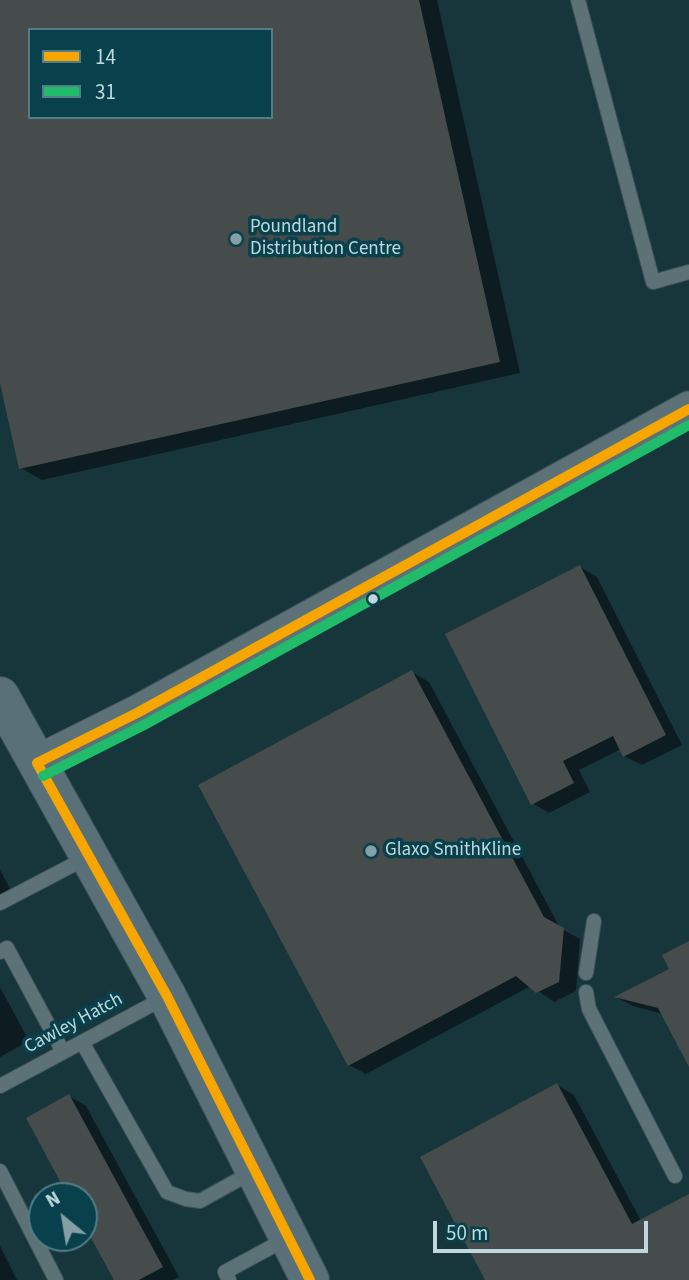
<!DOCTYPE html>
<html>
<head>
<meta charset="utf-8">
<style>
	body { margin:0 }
	#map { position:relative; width:689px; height:1280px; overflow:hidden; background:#17363c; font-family:"Source Sans 3",sans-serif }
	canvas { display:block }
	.legend { position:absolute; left:28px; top:28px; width:245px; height:91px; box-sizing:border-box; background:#08414b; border:2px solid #517d86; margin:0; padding:9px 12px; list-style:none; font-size:21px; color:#bed8de }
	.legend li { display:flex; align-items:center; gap:14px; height:35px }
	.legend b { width:35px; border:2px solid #517d86 }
	.north { position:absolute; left:28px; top:1182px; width:70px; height:70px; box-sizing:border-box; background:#08414b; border:2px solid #517d86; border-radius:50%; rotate:330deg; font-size:19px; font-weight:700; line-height:28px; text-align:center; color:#bed8de }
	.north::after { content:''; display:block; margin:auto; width:24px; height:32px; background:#849fa5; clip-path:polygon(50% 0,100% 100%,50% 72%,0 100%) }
	.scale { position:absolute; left:433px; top:1221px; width:215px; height:32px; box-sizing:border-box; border:4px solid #bed8de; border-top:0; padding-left:9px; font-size:21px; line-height:24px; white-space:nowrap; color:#bed8de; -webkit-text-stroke:5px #08414b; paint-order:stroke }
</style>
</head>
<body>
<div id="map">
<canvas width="689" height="1280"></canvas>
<ul class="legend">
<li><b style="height:9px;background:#f7a600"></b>14</li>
<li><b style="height:9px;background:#20bc6c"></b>31</li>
</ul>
<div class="north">N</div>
<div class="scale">50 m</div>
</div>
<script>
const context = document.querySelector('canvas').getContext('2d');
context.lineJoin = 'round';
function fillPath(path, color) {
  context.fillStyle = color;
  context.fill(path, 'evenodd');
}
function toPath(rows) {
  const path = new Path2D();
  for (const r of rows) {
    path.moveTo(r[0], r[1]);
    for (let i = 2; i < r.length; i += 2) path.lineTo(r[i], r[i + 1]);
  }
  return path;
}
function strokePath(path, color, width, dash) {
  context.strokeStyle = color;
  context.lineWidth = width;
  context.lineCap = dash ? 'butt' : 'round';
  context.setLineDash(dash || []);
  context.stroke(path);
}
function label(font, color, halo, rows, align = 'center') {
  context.font = font + ' "Source Sans 3",sans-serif';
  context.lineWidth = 7;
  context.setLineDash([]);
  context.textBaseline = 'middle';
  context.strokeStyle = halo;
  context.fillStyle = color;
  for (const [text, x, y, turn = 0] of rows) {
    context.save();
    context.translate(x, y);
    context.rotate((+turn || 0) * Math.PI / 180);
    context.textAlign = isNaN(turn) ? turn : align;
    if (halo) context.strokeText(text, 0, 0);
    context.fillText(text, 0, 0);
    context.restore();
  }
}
fillPath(toPath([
	[0,0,437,0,520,373,42,480,21,468,0,375],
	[30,30,271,30,271,117,30,117],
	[580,567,597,577,682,745,642,765,624,756,621,749,579,770,590,792,549,813,532,803],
	[412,672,429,682,560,928,580,939,576,991,554,1002,531,986,366,1074,349,1065],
	[0,870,14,896,0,903],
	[689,943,689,1063,663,1014,633,1006,618,998,671,969],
	[0,987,29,1041,0,1057],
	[557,1085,574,1095,641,1221,689,1196,689,1280,487,1280],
	[69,1096,86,1106,179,1277,173,1280,116,1280,84,1221,84,1196,70,1196],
	[0,1246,17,1280,0,1280]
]), '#0007');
fillPath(toPath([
	[0,0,419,0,500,362,19,469,0,383],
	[30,30,271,30,271,117,30,117],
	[580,565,666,735,623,757,613,736,563,761,574,783,531,805,445,634],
	[412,670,544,917,564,928,559,982,536,993,516,976,348,1066,198,785],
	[689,941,689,1067,658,1008,614,997,669,969,662,955],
	[557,1083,632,1224,689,1194,689,1280,485,1280,420,1157],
	[69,1094,163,1267,139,1280,114,1280,84,1225,84,1196,68,1196,26,1118]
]), '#464b4c');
const service = toPath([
	[578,0,653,282,689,272],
	[0,903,88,857],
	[0,952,7,948,63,1052],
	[586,973,594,921],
	[586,992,589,1009,675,1176],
	[82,1042,167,1192,186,1199,200,1201,254,1171],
	[0,1086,166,997],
	[0,1171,56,1280],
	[229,1280,225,1272,286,1239]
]);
const tertiary = toPath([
	[37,763,137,713,689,409]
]);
const primary = toPath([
	[0,696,167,996,310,1280]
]);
strokePath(service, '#3c5257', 16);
strokePath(tertiary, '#3c5257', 37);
strokePath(primary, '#3c5257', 40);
strokePath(service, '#5d7277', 14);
strokePath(tertiary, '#5d7277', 35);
strokePath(primary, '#5a7078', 38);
strokePath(toPath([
	[37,763,137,713,689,409],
	[37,763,167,996,310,1280]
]), '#f7a600', 10);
strokePath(toPath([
	[43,776,144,725,689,425]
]), '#20bc6c', 10);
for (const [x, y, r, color] of [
	[236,239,7,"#849fa5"],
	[373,599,6,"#bed8de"],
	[371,851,7,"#849fa5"]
]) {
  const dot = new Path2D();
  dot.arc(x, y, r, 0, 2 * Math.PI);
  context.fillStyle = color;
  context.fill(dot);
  strokePath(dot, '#08414b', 2.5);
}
label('19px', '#bed8de', '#08414b', [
	["Poundland",250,228],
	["Distribution Centre",250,250],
	["Glaxo SmithKline",385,851]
], 'left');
label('19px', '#bed8de', '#08414b', [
	["Cawley Hatch",74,1024,-28]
]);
</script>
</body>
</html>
